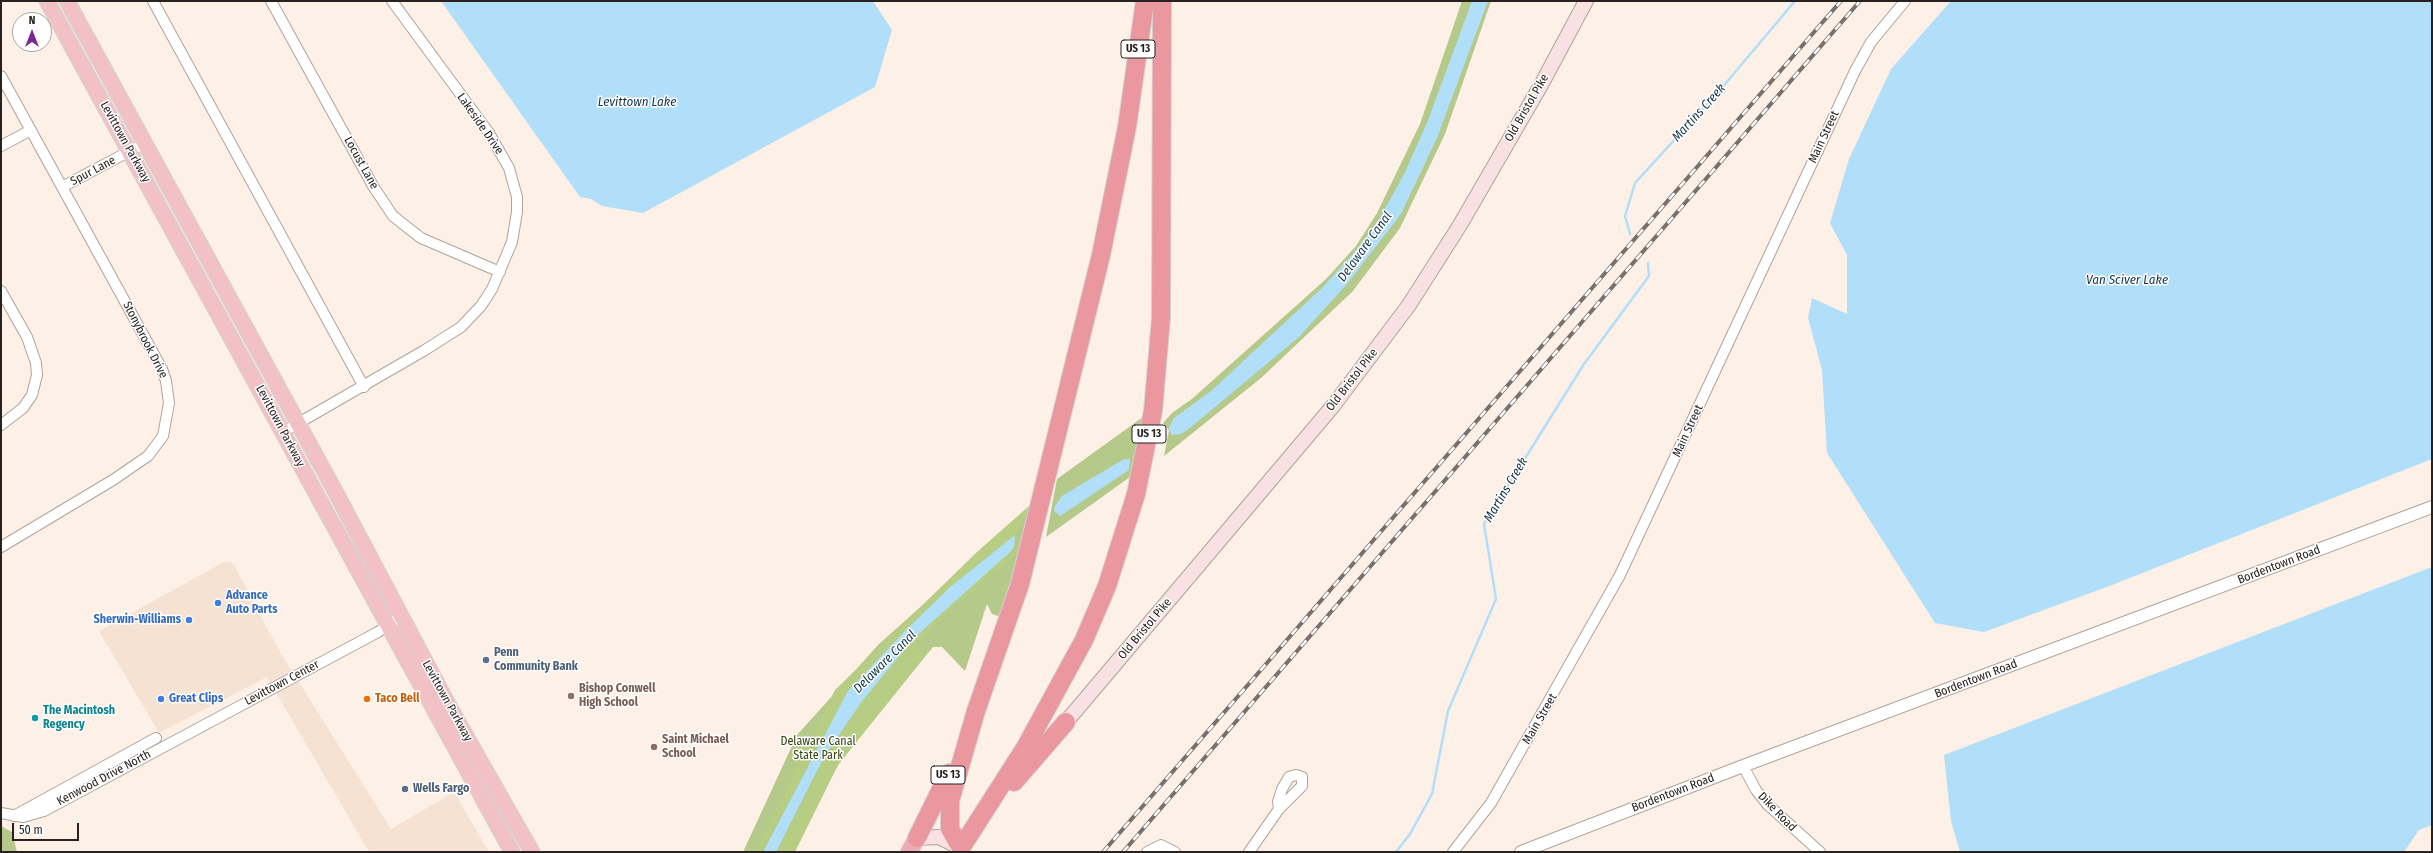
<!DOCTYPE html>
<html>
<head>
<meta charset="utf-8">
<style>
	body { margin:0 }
	#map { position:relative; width:2433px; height:853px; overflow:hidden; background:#fdf0e6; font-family:"Fira Sans Condensed",sans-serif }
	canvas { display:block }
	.frame { position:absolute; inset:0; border:2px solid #27221f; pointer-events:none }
	.north { position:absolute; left:12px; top:12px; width:40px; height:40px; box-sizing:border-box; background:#fff; border:1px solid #a9a7a5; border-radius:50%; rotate:0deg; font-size:11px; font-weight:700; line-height:16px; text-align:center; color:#27221f }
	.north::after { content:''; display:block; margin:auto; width:14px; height:18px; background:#792898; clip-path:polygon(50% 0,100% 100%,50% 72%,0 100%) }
	.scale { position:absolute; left:12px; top:823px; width:67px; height:18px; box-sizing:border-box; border:2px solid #27221f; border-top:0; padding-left:5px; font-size:12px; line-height:14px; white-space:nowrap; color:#27221f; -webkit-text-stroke:3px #fff; paint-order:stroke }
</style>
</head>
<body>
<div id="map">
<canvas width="2433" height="853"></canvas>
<div class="frame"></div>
<div class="north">N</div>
<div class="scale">50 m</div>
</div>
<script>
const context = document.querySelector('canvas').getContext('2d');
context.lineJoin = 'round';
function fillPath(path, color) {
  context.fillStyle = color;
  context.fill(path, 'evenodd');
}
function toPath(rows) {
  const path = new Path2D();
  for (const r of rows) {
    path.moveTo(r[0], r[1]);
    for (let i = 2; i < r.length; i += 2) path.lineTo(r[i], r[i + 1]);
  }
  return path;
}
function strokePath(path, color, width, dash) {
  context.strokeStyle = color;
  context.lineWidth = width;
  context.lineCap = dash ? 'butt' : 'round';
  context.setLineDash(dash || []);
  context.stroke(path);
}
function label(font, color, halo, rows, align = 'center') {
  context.font = font + ' "Fira Sans Condensed",sans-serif';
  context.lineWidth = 3;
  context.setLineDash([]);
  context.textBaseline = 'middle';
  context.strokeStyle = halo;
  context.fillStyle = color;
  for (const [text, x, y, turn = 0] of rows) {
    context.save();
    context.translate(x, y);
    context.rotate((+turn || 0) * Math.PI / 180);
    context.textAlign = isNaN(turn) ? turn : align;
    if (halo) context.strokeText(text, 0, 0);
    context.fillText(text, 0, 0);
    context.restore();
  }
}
fillPath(toPath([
	[224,562,230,562,234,565,280,652,391,829,454,792,489,852,369,852,267,677,159,733,99,631]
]), '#f5e2d3');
fillPath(toPath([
	[1462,1,1491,1,1445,134,1400,228,1353,291,1261,378,1164,456,1169,430,1163,423,1172,413,1193,398,1326,279,1356,246,1377,213,1420,124],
	[1143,417,1130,477,1046,537,1057,479],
	[1029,506,1031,506,1001,617,992,614,987,604,965,671,942,647,933,647,928,653,927,652,855,737,814,805,792,852,743,852,797,735,879,644,991,544,1016,532],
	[1,826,12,832,17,852,1,852]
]), '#b5c98a');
fillPath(toPath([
	[1029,506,1015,535,949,588,905,631,848,691,763,852,755,852,835,690,977,552],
	[1014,547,1015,555,956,605,917,642,928,653,838,765,795,852,776,852,825,755,863,700,913,639]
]), '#b6cd83');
fillPath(toPath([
	[441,1,873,1,892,30,875,87,643,213,602,206,591,199,580,197],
	[1472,1,1488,1,1437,138,1401,214,1347,284,1299,337,1190,428,1181,434,1171,435,1169,427,1174,418,1211,391,1322,288,1353,254,1380,218,1405,172,1427,123],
	[1951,1,2432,1,2432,459,2112,585,1984,632,1935,623,1827,453,1822,370,1808,318,1812,298,1847,314,1847,255,1830,223,1849,159,1891,69],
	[1124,459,1130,459,1129,470,1060,516,1054,511,1055,506,1062,496],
	[1015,535,1014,547,1009,553,913,639,863,700,825,755,776,852,763,852,848,691,905,631,949,588],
	[2432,567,2432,825,2419,830,2404,852,1960,852,1951,821,1944,755]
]), '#b1dff9');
strokePath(toPath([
	[1630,234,1625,216,1635,183,1720,90,1795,1],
	[1396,852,1410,834,1432,794,1448,711,1496,599,1484,524,1584,364,1649,276,1648,263]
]), '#b1dff9', 2.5);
const minor = toPath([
	[153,1,364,387],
	[271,1,373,186,393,216,421,238,500,272],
	[1,76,162,369,166,381,169,403,163,436,148,456,113,480,1,547],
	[1,146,31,130],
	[62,187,145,143],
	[1,291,27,337,36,363,37,375,32,395,23,408,1,425],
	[283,432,425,350,461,327,481,306,492,289,512,242,517,212,517,197,509,168,489,133,392,1],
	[1743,766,1756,790,1767,804,1820,852],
	[1,813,23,817,44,811,378,632,402,615],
	[14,816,156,738],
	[1147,852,1161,845,1175,852],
	[1249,852,1279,809,1302,786,1302,777,1296,775,1289,777,1282,789,1278,802,1279,809],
	[1453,852,1491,803,1620,575,1855,71,1871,42,1905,1]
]);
const tertiary = toPath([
	[1521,852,1743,766,2432,507]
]);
const secondary = toPath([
	[1066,722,1333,406,1409,305,1460,225,1541,85,1586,1],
	[917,838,939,837,961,848]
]);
const primary = toPath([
	[47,1,512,852],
	[67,1,335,491,450,708,532,852]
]);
const trunk = toPath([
	[909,852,917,838]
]);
const motorway = toPath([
	[1145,1,1127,127,1101,255,1020,584,976,711,950,801,950,829,961,848,1025,748,1084,640,1107,586,1136,494,1153,411,1161,318,1162,1],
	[1014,782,1066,722],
	[917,838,949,773]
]);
strokePath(minor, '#afa39a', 12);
strokePath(tertiary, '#afa39a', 14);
strokePath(secondary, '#afa39a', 16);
strokePath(primary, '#d4d3d2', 17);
strokePath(trunk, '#d4d3d2', 18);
strokePath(motorway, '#d4d3d2', 20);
strokePath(minor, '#fff', 10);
strokePath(tertiary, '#fff', 12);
strokePath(secondary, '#f9e0e2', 14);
strokePath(primary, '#f2c1c5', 15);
strokePath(trunk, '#eeacb2', 16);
strokePath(motorway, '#ea979f', 18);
const rail = toPath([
	[1103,852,1841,1],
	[1123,852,1860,1]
]);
strokePath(rail, '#78706b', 4);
strokePath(rail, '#fff', 2.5, [8]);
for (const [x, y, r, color] of [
	[218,603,4,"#3f7fe0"],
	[189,620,4,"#3f7fe0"],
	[486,660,4,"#5c6f8a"],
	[571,696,4,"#8d6e63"],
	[161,699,4,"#3f7fe0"],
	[367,699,4,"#e8710a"],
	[35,718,4,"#0f9aa8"],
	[654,747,4,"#8d6e63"],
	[405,789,4,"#5c6f8a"]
]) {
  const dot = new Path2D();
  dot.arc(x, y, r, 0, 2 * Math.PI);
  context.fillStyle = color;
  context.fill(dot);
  strokePath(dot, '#fff', 1.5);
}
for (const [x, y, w] of [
	[1138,49,34],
	[1149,434,34],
	[948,775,34]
]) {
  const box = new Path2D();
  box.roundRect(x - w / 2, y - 9, w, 18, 3);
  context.fillStyle = '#fff';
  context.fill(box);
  strokePath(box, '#27221f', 1);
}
label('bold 11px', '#27221f', null, [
	["US 13",1138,49],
	["US 13",1149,434],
	["US 13",948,775]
]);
label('12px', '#27221f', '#fff', [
	["Old Bristol Pike",1527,108,-60],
	["Lakeside Drive",480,124,55],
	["Main Street",1824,137,-65],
	["Levittown Parkway",125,142,61],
	["Locust Lane",361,163,61],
	["Spur Lane",93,171,-28],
	["Stonybrook Drive",145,340,63],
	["Old Bristol Pike",1352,380,-52],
	["Levittown Parkway",280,426,62],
	["Main Street",1688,431,-65],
	["Bordentown Road",2279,565,-21],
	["Old Bristol Pike",1145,629,-50],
	["Bordentown Road",1976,679,-21],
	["Levittown Center",282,683,-28],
	["Levittown Parkway",447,701,61],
	["Main Street",1540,719,-60],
	["Kenwood Drive North",104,778,-28],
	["Bordentown Road",1673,793,-21],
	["Dike Road",1777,812,46]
]);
label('bold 12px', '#366cbe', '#fff', [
	["Advance",226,596],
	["Auto Parts",226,610],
	["Sherwin-Williams",181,620,"right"],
	["Great Clips",169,699]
], 'left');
label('bold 12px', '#4e5e75', '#fff', [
	["Penn",494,653],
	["Community Bank",494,667],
	["Wells Fargo",413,789]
], 'left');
label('bold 12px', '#785e54', '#fff', [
	["Bishop Conwell",579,689],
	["High School",579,703],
	["Saint Michael",662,740],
	["School",662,754]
], 'left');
label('bold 12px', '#c56008', '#fff', [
	["Taco Bell",375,699]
], 'left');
label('bold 12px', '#0d838f', '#fff', [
	["The Macintosh",43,711],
	["Regency",43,725]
], 'left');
label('12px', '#36430d', '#fff', [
	["Delaware Canal",818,742],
	["State Park",818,756]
]);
label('italic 13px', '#123648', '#fff', [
	["Levittown Lake",637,102],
	["Martins Creek",1699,113,-48],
	["Delaware Canal",1365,247,-54],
	["Van Sciver Lake",2127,280],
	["Martins Creek",1506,490,-59],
	["Delaware Canal",885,662,-45]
]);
</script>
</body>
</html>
